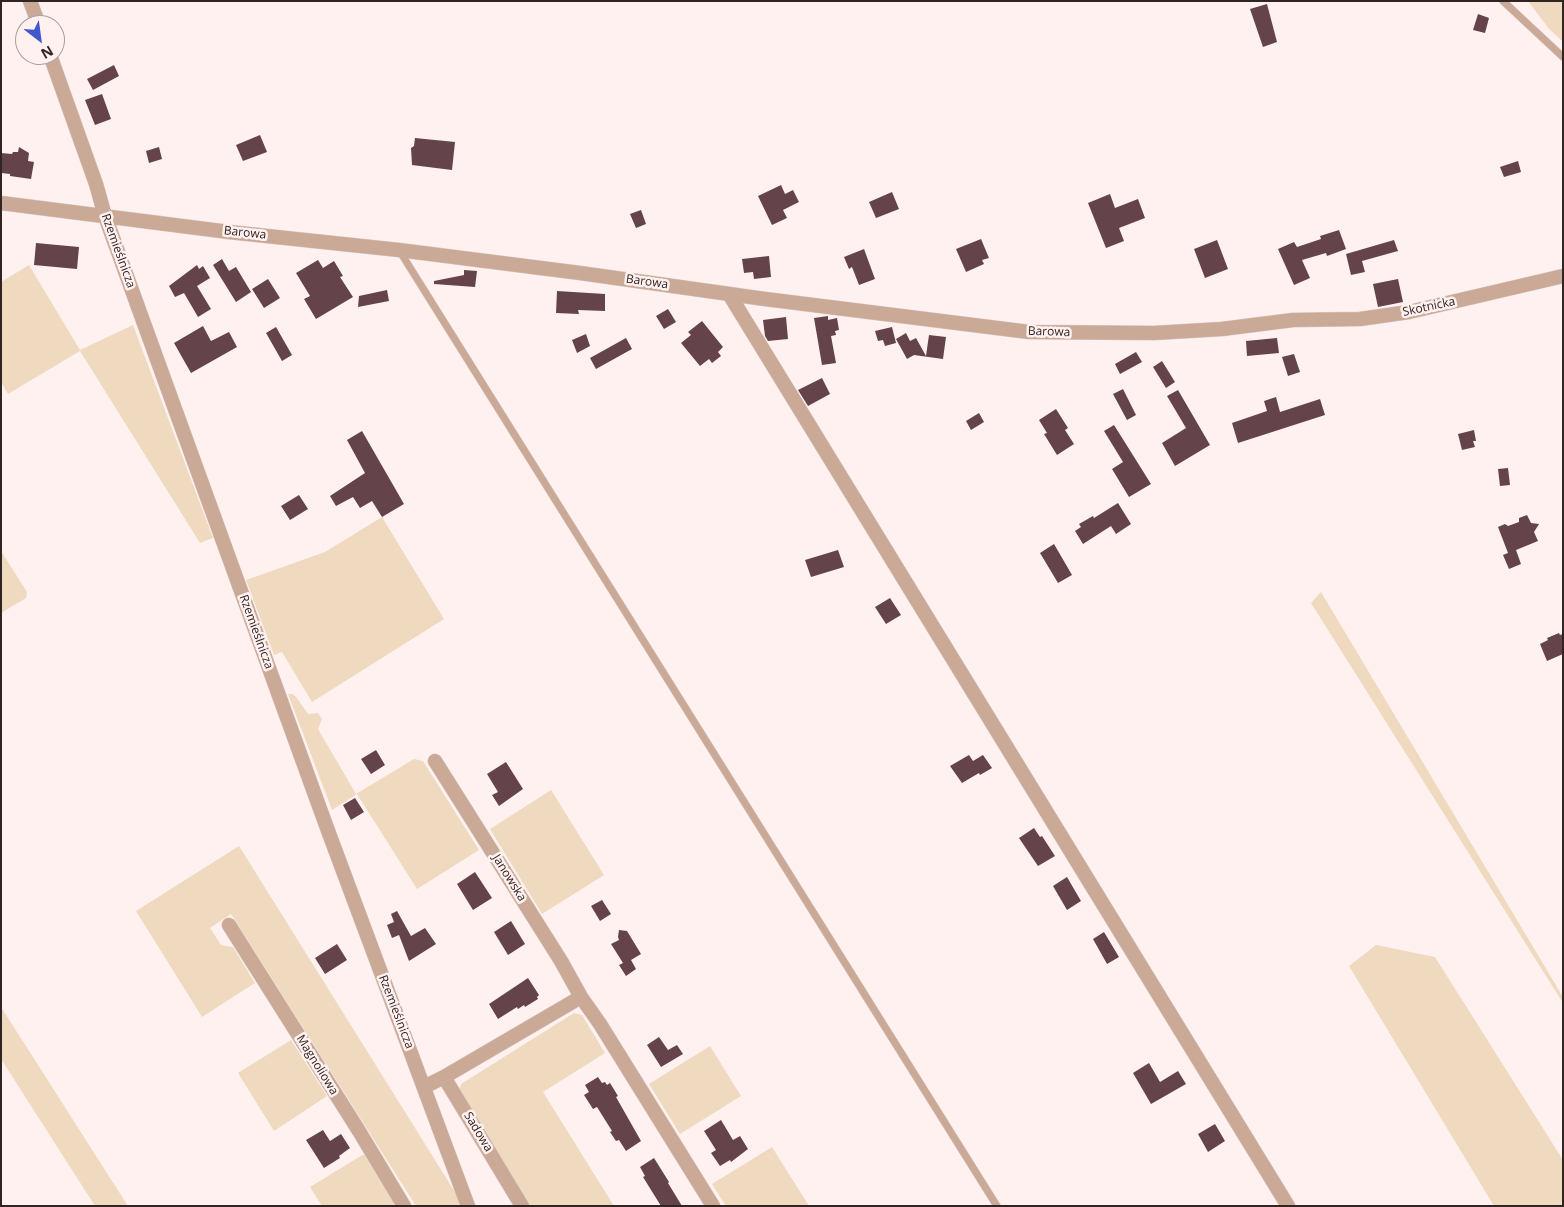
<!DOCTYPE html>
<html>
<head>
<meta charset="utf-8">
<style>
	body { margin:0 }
	#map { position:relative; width:1564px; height:1207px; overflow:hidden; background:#fef1ef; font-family:"Open Sans",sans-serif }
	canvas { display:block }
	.frame { position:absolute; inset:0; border:2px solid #312524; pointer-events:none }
	.north { position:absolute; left:15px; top:15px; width:50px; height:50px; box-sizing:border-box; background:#fef1ef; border:1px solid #ac9f9e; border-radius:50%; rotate:150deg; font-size:14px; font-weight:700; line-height:20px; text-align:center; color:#312524 }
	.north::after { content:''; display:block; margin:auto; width:18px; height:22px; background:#4257ca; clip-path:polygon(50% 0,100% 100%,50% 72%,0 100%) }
</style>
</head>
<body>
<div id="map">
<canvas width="1564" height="1207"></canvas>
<div class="frame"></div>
<div class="north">N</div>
</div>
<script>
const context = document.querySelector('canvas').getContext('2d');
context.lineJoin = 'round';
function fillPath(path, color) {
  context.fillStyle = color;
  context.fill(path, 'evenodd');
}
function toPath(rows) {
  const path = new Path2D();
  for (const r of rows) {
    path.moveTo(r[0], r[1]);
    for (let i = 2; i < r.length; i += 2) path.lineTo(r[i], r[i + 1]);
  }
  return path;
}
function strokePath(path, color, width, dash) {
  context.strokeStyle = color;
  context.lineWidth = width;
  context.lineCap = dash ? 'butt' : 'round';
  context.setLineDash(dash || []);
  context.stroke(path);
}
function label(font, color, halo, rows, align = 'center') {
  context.font = font + ' "Open Sans",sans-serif';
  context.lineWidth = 5;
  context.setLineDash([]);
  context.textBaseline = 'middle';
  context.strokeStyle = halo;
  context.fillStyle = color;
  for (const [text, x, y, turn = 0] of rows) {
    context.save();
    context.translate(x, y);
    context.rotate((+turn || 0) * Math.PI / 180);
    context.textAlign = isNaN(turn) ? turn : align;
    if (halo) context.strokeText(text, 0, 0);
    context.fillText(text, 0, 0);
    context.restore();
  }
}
fillPath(toPath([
	[1528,1,1563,1,1563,42,1549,29],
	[29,265,80,350,133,325,213,538,200,543,80,351,8,394,1,382,1,282],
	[382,517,444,619,312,702,282,652,274,655,246,580,325,552],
	[1,551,27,592,26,598,1,613],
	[1321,592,1563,997,1563,1003,1311,603],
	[288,694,293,694,296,697,308,714,318,713,322,719,318,729,356,794,414,759,423,761,479,850,417,889,357,794,332,810],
	[551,790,604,875,542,914,490,829],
	[239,846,460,1200,462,1206,416,1206,231,914,210,928,221,945,233,947,255,983,202,1017,136,911],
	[1376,945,1435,957,1563,1160,1563,1206,1494,1206,1349,966],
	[1,1007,128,1206,95,1206,1,1059],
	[574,1013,582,1015,605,1053,543,1092,614,1206,530,1206,459,1092,461,1084],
	[291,1040,327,1096,274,1131,238,1073],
	[710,1046,741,1096,680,1134,649,1084],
	[772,1147,809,1206,726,1206,712,1184],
	[364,1154,396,1206,322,1206,310,1187]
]), '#efdac0');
fillPath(toPath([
	[1267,4,1277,42,1263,47,1250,9],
	[1478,14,1489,18,1485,33,1473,30],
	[114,65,119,76,93,90,87,79],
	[102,94,111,119,95,125,85,100],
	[260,135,267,152,243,161,236,145],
	[415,138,455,142,452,170,412,165,411,148,414,146],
	[19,147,29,153,28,161,34,162,31,179,10,176,10,174,1,173,1,153,12,154,13,152,18,152],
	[159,147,162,159,149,163,146,151],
	[1518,161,1521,172,1504,177,1500,167],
	[781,185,785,194,793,190,799,202,783,210,787,218,772,225,758,196],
	[892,192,899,209,876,218,869,202],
	[1110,194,1115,208,1138,199,1145,218,1119,228,1124,241,1106,248,1088,203],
	[641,210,646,224,636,228,630,214],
	[1339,230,1346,249,1327,256,1326,253,1302,260,1310,278,1294,285,1278,249,1294,242,1297,247,1321,239,1320,236],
	[981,239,989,258,982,260,984,264,966,272,956,249],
	[1217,240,1228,269,1205,278,1194,249],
	[1394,240,1398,251,1362,261,1365,272,1351,275,1346,254],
	[36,243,79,247,77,269,34,265],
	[864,249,875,279,859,285,852,267,849,269,844,257],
	[769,256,771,277,754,279,753,272,744,273,742,259],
	[222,259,229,271,236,267,251,292,236,302,213,265],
	[318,260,323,268,334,261,343,276,340,277,353,297,316,319,304,299,310,296,296,273],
	[197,265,199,269,203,266,210,278,197,286,211,309,198,317,184,293,175,297,169,286],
	[464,270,477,271,475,287,434,284,434,281,464,275],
	[268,279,280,298,264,308,252,289],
	[1398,279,1403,302,1378,307,1373,284],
	[387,290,389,301,358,307,359,296],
	[557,291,605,294,605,311,578,310,579,314,556,313],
	[668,309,676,322,664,329,656,316],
	[828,316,828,320,837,318,839,330,835,331,836,335,831,336,836,363,822,365,814,318],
	[786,317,788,339,768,341,765,336,763,320],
	[702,321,723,347,718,352,721,356,712,363,709,359,700,366,681,343,691,335,688,332],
	[203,326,211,341,229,332,237,347,191,373,174,343],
	[276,327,292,355,282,361,266,333],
	[892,327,896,343,885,346,883,340,878,341,875,331],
	[906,333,910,341,916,338,926,356,929,335,946,337,943,359,914,355,907,359,896,339],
	[586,334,590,346,577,353,572,340],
	[626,338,632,349,596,369,590,358],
	[1277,338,1279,353,1247,356,1246,341],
	[1136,352,1142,362,1120,374,1115,364],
	[1294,354,1300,372,1288,376,1282,357],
	[1162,361,1175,382,1166,388,1153,367],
	[822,378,830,394,808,406,798,390],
	[1123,389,1136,415,1127,420,1113,394],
	[1178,390,1210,445,1175,466,1162,443,1186,428,1167,396],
	[1276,397,1280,412,1320,399,1325,415,1238,443,1232,423,1267,411,1264,401],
	[1056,409,1068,428,1065,430,1074,444,1057,455,1044,434,1047,433,1039,420],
	[979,413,984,422,971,430,966,421],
	[1114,425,1151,484,1129,497,1112,469,1123,462,1104,431],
	[1474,430,1476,441,1473,441,1475,447,1462,450,1458,434],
	[362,431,404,504,382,517,372,501,360,508,353,497,336,506,330,496,365,473,347,440],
	[1508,468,1510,485,1500,486,1498,469],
	[299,495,308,509,290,520,281,506],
	[1118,503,1131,524,1116,534,1111,526,1083,544,1075,531,1081,527,1079,524,1093,516,1094,518],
	[1527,515,1531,523,1539,524,1534,532,1538,541,1516,550,1521,564,1509,569,1503,555,1508,553,1498,527,1505,524,1508,526,1519,522,1519,518],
	[1054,544,1072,575,1058,583,1040,553],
	[838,550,844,567,811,577,805,560],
	[890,598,901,615,886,624,875,607],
	[1559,633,1560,635,1563,634,1563,654,1547,661,1540,644,1548,640,1547,638],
	[376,750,385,765,371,774,361,759],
	[969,755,973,761,983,755,992,768,980,775,979,773,962,783,950,766],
	[506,762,523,789,499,806,492,795,498,792,487,774],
	[355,798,364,812,351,820,343,805],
	[1034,828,1040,837,1042,836,1055,856,1038,866,1019,838],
	[475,872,492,898,473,910,457,884],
	[1067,877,1081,901,1067,910,1053,886],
	[602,900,611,914,600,921,591,906],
	[397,911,411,936,425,928,436,944,409,961,399,935,392,938,387,925,394,922,391,914],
	[511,921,525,944,508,955,494,932],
	[619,930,627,931,641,954,631,960,636,969,626,976,619,965,623,963,611,944,619,940,618,937],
	[1104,932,1119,957,1107,964,1093,939],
	[337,944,347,960,325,974,315,958],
	[528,978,539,995,537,997,538,999,525,1007,524,1005,518,1009,517,1007,498,1019,489,1004],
	[659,1037,668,1050,677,1045,683,1054,661,1067,647,1045],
	[1149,1063,1160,1082,1178,1071,1186,1084,1151,1104,1133,1073],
	[598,1077,602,1083,605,1082,607,1085,610,1083,618,1096,616,1097,641,1141,626,1151,619,1140,616,1141,610,1132,612,1131,597,1107,593,1109,584,1095,589,1092,585,1085],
	[721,1120,733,1140,740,1136,748,1149,731,1162,730,1160,720,1166,711,1153,716,1150,704,1131],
	[1215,1124,1225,1141,1208,1152,1198,1134],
	[323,1130,330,1141,341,1134,350,1148,339,1156,340,1158,324,1168,306,1140],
	[654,1158,669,1182,668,1183,682,1206,661,1206,643,1177,645,1176,640,1167]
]), '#64434b');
const lane = toPath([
	[1503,1,1563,57],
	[399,250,997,1206]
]);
const street = toPath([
	[30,1,39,25],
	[50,55,96,184,105,216,327,828,468,1206],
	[1,203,229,232,399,250,580,273,765,299,1029,332,1154,333,1222,329,1293,320,1360,319,1409,312,1563,276],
	[729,294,1288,1206],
	[435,761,561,961,581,997,600,1024,713,1206],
	[229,925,359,1131,404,1206],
	[444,1077,522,1206],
	[424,1087,444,1077,581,997]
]);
strokePath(lane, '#d9ccca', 8);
strokePath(street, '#d9ccca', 15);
strokePath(lane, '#cba997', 7);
strokePath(street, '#cba997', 14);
label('12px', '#312524', '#fef1ef', [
	["Barowa",245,233,6],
	["Rzemieślnicza",118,251,70],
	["Barowa",647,282,8],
	["Skotnicka",1429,307,-12],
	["Barowa",1049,332,2],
	["Rzemieślnicza",256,632,70],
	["Janowska",509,878,58],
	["Rzemieślnicza",396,1012,69],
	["Magnoliowa",317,1065,58],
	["Sadowa",478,1132,59]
]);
</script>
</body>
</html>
